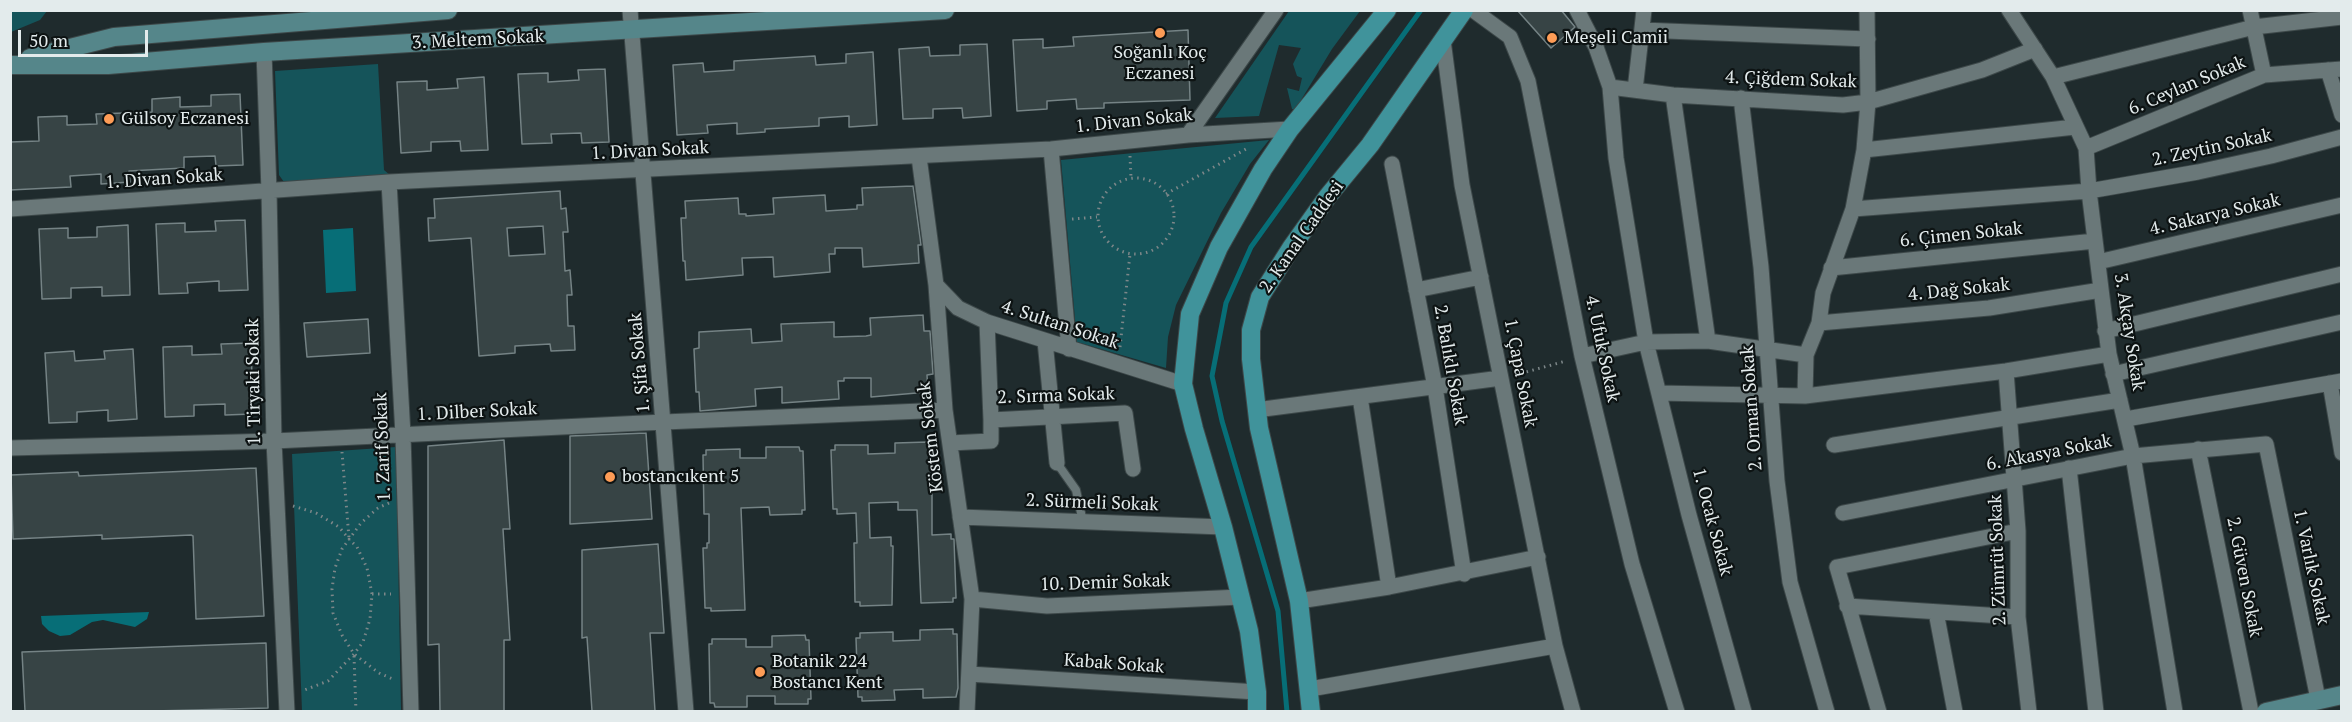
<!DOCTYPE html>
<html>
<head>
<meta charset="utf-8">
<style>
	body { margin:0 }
	#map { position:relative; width:2352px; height:722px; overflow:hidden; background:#1f2b2d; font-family:"PT Serif",serif }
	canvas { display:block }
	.frame { position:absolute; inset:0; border:12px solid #e3ebec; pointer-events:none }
	.scale { position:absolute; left:18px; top:30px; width:130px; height:27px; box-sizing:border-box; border:3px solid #e3ebec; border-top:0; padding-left:8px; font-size:18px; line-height:21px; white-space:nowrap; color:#e3ebec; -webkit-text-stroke:4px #0d1313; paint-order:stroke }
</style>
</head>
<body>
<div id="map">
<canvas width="2352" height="722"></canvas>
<div class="frame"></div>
<div class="scale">50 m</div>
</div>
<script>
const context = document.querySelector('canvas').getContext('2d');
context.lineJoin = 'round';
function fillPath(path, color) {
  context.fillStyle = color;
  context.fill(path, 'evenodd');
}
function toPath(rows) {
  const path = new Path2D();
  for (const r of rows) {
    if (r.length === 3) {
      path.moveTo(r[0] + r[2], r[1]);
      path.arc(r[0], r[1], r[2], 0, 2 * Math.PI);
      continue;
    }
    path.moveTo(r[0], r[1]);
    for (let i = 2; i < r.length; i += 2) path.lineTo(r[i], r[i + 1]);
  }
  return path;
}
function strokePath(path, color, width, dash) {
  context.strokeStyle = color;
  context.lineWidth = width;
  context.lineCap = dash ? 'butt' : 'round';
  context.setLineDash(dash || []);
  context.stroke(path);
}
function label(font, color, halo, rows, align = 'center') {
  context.font = font + ' "PT Serif",serif';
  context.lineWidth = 4.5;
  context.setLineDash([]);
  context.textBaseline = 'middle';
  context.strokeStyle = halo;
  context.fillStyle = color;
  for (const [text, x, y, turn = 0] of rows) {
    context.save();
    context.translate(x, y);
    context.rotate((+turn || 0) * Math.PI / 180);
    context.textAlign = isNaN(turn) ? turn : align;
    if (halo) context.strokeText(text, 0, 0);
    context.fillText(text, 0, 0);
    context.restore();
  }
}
fillPath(toPath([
	[10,11,11,10,47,11,40,20,11,32],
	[1289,11,1360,11,1332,49,1295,110,1292,109,1287,88,1299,91,1302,78,1297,76,1293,64,1301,48,1279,45,1259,116,1215,118],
	[378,64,384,170,390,175,284,182,279,175,275,71],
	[1269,140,1250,164,1221,213,1176,305,1168,337,1166,368,1077,342,1061,160],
	[396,447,401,711,302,711,292,454]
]), '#15545a');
fillPath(toPath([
	[353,228,356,291,326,293,323,230],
	[149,612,147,619,135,627,103,620,92,622,70,635,60,636,49,631,42,624,41,616]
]), '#076e77');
strokePath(toPath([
	[1287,712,1278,611,1222,421,1212,376,1226,303,1251,247,1421,10]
]), '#076e77', 5);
const building = toPath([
	[1517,10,1561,10,1575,27,1551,48,1517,10],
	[1188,30,1190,100,1104,103,1104,108,1077,109,1076,99,1047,101,1047,109,1017,111,1013,40,1043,39,1043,48,1074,46,1073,37,1188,30],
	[987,44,991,116,963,118,962,108,933,109,933,118,903,119,899,49,929,47,930,56,960,55,960,45,987,44],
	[873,52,877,125,849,127,849,116,819,118,819,126,765,129,765,132,737,134,737,123,707,125,708,133,677,135,673,65,703,63,704,72,734,70,734,61,815,56,816,65,846,63,846,54,873,52],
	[605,69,609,142,582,143,581,133,551,134,552,143,522,144,518,74,548,73,548,82,579,80,578,70,605,69],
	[484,77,488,150,461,151,460,141,431,142,431,151,401,153,397,82,427,81,427,90,458,88,457,79,484,77],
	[240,94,243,165,216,166,215,156,184,157,184,168,129,171,130,182,101,184,101,174,70,176,71,187,10,190,10,142,39,141,38,117,67,116,67,125,97,124,96,114,152,112,152,99,180,97,180,107,211,106,211,95,240,94],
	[913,186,921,245,918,245,919,263,863,267,862,248,835,248,835,254,829,254,830,272,774,277,773,257,742,258,743,275,686,280,685,261,683,261,681,218,686,218,685,201,738,198,739,214,746,214,746,216,774,214,773,198,825,195,826,211,857,209,857,205,863,205,862,188,913,186],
	[560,191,561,209,566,208,568,232,563,232,565,271,570,270,572,295,567,295,568,326,574,326,575,350,551,351,550,344,515,346,515,353,479,356,471,238,429,241,428,218,435,218,434,199,560,191],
	[543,226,545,254,509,256,507,228,543,226],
	[245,220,248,290,219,291,219,281,187,283,188,293,159,294,156,224,185,223,185,232,216,231,215,221,245,220],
	[128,225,130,295,102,296,102,287,71,288,71,298,42,299,39,229,68,228,68,238,97,237,97,227,128,225],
	[923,315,924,331,930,331,933,374,927,375,928,392,871,397,871,378,844,378,844,381,838,381,839,399,782,403,782,387,755,389,756,406,700,411,699,392,696,392,694,349,699,348,699,332,751,329,752,343,782,341,781,324,834,322,834,337,866,336,871,335,870,318,923,315],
	[368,319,370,353,307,357,304,323,368,319],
	[251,343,253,414,225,415,225,404,194,405,194,416,165,417,163,347,192,346,192,355,222,354,221,344,251,343],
	[133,349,137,419,108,421,108,410,77,412,77,422,49,423,45,353,74,351,75,361,105,359,104,351,133,349],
	[646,433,652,519,570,524,570,436,646,433],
	[504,440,510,529,503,529,510,640,504,640,504,711,440,711,439,644,428,645,428,446,504,440],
	[928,442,928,447,932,446,932,535,951,534,951,539,954,539,956,598,953,598,953,602,921,603,917,510,898,510,898,502,869,503,870,538,891,537,891,546,893,546,892,605,860,606,860,602,855,602,854,543,857,543,856,513,837,514,837,509,833,509,831,450,835,450,835,445,868,445,868,454,895,453,895,443,928,442],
	[766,447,799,447,800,451,803,451,805,510,802,510,802,514,770,515,769,507,741,508,745,610,711,611,711,608,705,608,703,548,707,548,707,543,709,543,709,514,704,514,703,455,706,455,706,450,740,449,740,458,766,458,766,447],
	[256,468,264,616,196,619,193,536,191,535,102,539,102,535,13,539,11,475,78,472,79,476,256,468],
	[658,544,664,633,650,633,655,711,592,711,587,637,582,638,582,550,658,544],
	[953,629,953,634,957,634,958,688,956,697,923,698,923,689,894,690,895,700,862,701,862,697,858,697,856,638,860,638,860,633,893,632,893,641,920,640,920,630,953,629],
	[805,635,806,640,809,640,811,699,808,699,808,704,775,704,775,696,747,696,747,707,715,707,714,703,710,703,709,644,712,644,712,639,746,639,746,647,772,647,772,636,805,635],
	[266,643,268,708,154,711,25,711,22,652,266,643]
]);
fillPath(building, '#374445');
strokePath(building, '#758385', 1.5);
const lane = toPath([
	[1057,463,1076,490,1083,522]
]);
const street = toPath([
	[630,10,686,712],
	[1473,10,1510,37,1528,81,1582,356,1632,564,1677,712],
	[1577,10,1596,47,1610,87,1616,158,1646,342,1689,515,1744,712],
	[2009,10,2053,77,2086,148,2089,191,2109,354,2133,456,2175,712],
	[2250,10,2264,75],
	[1642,30,1868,39],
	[1443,40,1462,185,1555,646,1573,712],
	[264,52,269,191,274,441,287,712],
	[2328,70,2342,115],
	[2053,77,2254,27,2342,17],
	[1610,87,1673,95,1843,105,1868,102,1982,70,2035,49],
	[1635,90,1644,10],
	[1673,95,1708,341],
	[1741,98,1761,267,1777,481,1790,582,1827,712],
	[1188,135,1276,10],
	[2086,148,2264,75,2342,69],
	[1051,149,1069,349],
	[1864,150,2075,127],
	[919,157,936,285,945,410,972,599,967,712],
	[1392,164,1435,387,1464,574],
	[389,182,403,435,411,712],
	[10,209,389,182,1051,149,1188,135,1290,129],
	[1853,209,2089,191,2198,172,2271,156,2342,137],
	[2098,262,2342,205],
	[1831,268,2095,241],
	[936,285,958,308,987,322,1183,384],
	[1416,290,1481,277],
	[987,322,991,420,1125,413,1133,469],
	[1819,323,1989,308,2101,290],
	[2105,331,2342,274],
	[1045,341,1057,463],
	[1582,356,1646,342,1708,341,1806,355],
	[2006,371,2018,531,2018,617,2029,712],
	[2113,374,2342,322],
	[2330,383,2342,453],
	[1659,393,1805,396,2006,371,2109,354],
	[1805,396,1806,355,1819,323,1823,293,1853,209,1864,150,1868,102,1867,10],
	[1360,397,1389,587],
	[1256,410,1501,378],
	[2126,419,2342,381],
	[950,443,991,441,991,420],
	[1834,445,2120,400],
	[10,448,274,441,664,422,945,410],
	[2198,449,2251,712],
	[2069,468,2096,712],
	[1843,513,2133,456,2266,444,2318,699],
	[960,517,1223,527],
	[972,599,1047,606,1240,597],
	[1299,601,1389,587,1538,557],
	[1847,606,2018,617],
	[1936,612,1955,712],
	[969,674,1257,692],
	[1310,689,1555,646],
	[1879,712,1837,567,2018,531]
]);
const secondary = toPath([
	[30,58,114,37,448,10],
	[10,65,108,65,264,52,945,10],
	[2266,712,2342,695]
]);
const primary = toPath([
	[1257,712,1257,692,1249,631,1223,527,1194,429,1183,384,1190,314,1219,247,1263,169,1290,129,1387,10],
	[1311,712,1299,601,1259,428,1251,359,1251,330,1260,297,1291,248,1328,196,1370,145,1464,10]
]);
strokePath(lane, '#3d4849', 10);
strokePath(street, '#3d4849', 17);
strokePath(secondary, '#3d4849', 20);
strokePath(primary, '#3d4849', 20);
strokePath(toPath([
	[1130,156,1131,178],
	[1136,216,38],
	[1166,194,1246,149],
	[1072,219,1097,217],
	[1120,347,1130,254],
	[1515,375,1566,361],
	[342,452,349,538],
	[389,503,378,508,361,523,342,549,335,568,332,589,333,613,342,635,354,654,379,673,395,680],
	[293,506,316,513,339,527,349,539,357,547,367,568,372,594,370,619,363,642,354,654,328,681,302,691],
	[372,594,391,594],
	[354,656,356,712]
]), '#7d8789', 3, [1.5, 4.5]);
strokePath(lane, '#6a7879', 8);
strokePath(street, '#6a7879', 15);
strokePath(secondary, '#55868a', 18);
strokePath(primary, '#40939b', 18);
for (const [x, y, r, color] of [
	[1160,33,6,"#fd9c56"],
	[1552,38,6,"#fd9c56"],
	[109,119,6,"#fd9c56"],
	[610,477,6,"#fd9c56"],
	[760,672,6,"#fd9c56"]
]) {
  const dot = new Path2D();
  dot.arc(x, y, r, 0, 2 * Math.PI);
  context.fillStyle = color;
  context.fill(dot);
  strokePath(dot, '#0d1313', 2);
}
label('18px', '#e3ebec', '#0d1313', [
	["Meşeli Camii",1564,38],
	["Soğanlı Koç",1160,53,"center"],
	["Eczanesi",1160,74,"center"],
	["Gülsoy Eczanesi",121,119],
	["bostancıkent 5",622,477],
	["Botanik 224",772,662],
	["Bostancı Kent",772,683]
], 'left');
label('18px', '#e3ebec', '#0d1313', [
	["3. Meltem Sokak",478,40,-3],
	["4. Çiğdem Sokak",1791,80,2],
	["6. Ceylan Sokak",2187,86,-23],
	["1. Divan Sokak",1134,121,-6],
	["2. Zeytin Sokak",2212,148,-12],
	["1. Divan Sokak",650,151,-3],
	["1. Divan Sokak",164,179,-4],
	["4. Sakarya Sokak",2215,215,-13],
	["6. Çimen Sokak",1961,235,-6],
	["2. Kanal Caddesi",1302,237,-55],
	["4. Dağ Sokak",1959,290,-6],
	["4. Sultan Sokak",1060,325,18],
	["3. Akçay Sokak",2129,332,81],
	["4. Ufuk Sokak",1602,349,78],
	["1. Şifa Sokak",640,363,-95],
	["2. Balıklı Sokak",1450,365,80],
	["1. Çapa Sokak",1520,373,79],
	["1. Tiryaki Sokak",254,382,-91],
	["2. Sırma Sokak",1056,396,-2],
	["2. Orman Sokak",1752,408,-94],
	["1. Dilber Sokak",477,412,-3],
	["Köstem Sokak",931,437,-97],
	["1. Zarif Sokak",383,447,-92],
	["6. Akasya Sokak",2049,453,-11],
	["2. Sürmeli Sokak",1092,503,2],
	["1. Ocak Sokak",1712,522,75],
	["2. Zümrüt Sokak",1998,560,-92],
	["1. Varlık Sokak",2311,567,78],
	["2. Güven Sokak",2244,577,79],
	["10. Demir Sokak",1105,583,-2],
	["Kabak Sokak",1114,664,4]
]);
</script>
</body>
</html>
